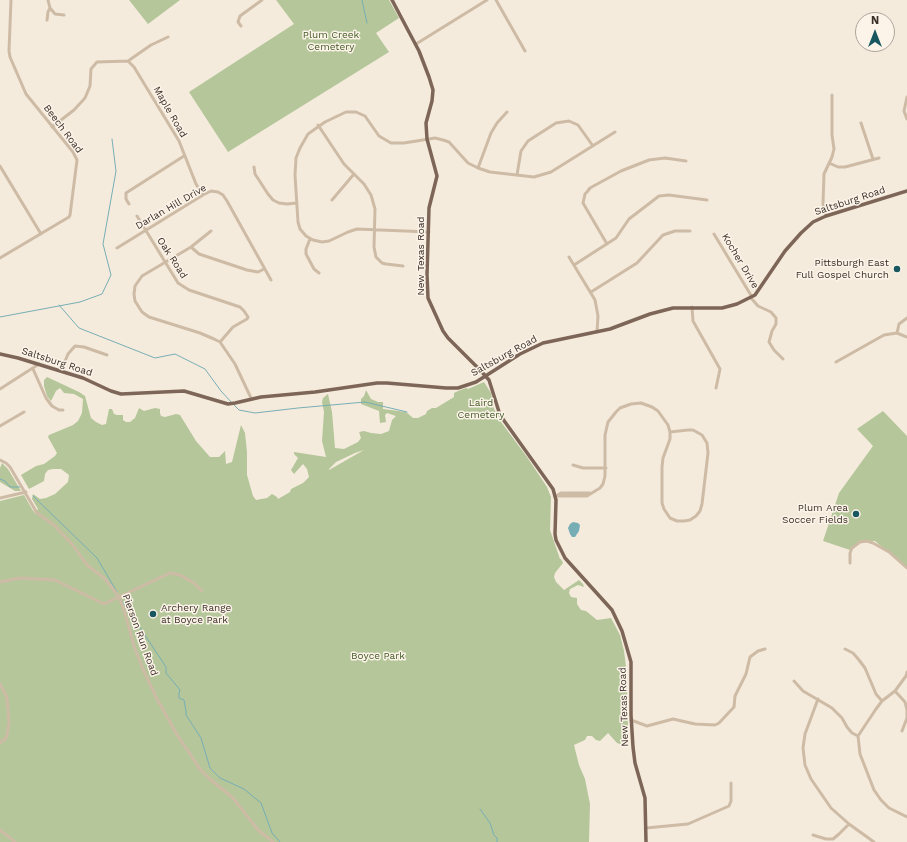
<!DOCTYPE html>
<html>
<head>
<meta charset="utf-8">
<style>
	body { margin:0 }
	#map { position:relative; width:907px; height:842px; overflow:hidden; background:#f5ebdc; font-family:"Work Sans",sans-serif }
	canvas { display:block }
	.north { position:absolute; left:855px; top:12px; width:40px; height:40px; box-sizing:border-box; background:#fcf4e9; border:1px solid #aea59c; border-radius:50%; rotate:0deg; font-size:11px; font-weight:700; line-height:16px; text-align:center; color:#3a2f28 }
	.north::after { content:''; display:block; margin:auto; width:14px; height:18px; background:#185760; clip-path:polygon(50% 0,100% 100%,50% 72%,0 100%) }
</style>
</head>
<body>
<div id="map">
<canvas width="907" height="842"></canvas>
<div class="north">N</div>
</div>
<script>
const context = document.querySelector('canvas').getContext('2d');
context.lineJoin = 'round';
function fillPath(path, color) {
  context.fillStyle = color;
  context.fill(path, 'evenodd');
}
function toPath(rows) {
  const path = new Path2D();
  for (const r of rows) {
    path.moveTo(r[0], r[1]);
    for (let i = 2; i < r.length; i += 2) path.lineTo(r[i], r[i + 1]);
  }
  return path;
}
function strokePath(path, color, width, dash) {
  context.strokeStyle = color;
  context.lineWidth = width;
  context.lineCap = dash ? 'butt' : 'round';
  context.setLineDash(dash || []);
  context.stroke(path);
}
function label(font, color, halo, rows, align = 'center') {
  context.font = font + ' "Work Sans",sans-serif';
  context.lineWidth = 3;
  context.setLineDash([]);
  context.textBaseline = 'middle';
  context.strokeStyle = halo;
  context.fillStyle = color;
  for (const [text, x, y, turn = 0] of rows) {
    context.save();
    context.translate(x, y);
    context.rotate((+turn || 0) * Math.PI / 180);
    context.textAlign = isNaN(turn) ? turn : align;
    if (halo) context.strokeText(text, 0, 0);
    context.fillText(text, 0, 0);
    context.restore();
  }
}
fillPath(toPath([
	[129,0,180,0,148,24],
	[276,0,389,0,399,18,376,33,389,52,228,152,189,92,294,24],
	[47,377,79,392,85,396,91,418,96,422,102,425,106,424,109,409,112,409,114,414,117,415,123,415,123,420,126,422,130,422,135,418,139,408,144,411,155,408,160,409,160,413,161,416,165,417,176,414,180,415,196,441,210,457,219,457,225,451,226,464,232,462,241,425,245,433,247,452,247,475,253,496,256,500,267,498,272,494,277,497,278,499,290,492,291,489,303,483,309,477,307,469,303,464,294,474,291,470,298,458,294,454,294,452,326,457,322,441,324,412,322,402,323,398,328,394,332,412,335,448,344,449,358,442,361,438,359,432,364,431,371,433,381,434,389,431,392,420,396,416,387,413,385,415,386,422,380,423,379,411,361,404,361,399,364,396,366,390,371,399,378,402,383,402,383,409,406,412,413,418,418,418,426,414,427,411,432,408,436,408,454,397,454,393,458,391,466,388,468,389,484,382,491,393,494,409,501,422,527,457,547,487,551,497,550,530,560,559,561,559,563,563,555,573,554,577,556,582,564,590,579,580,583,584,584,587,578,585,570,589,569,593,571,597,577,598,577,604,581,610,586,611,597,620,611,618,620,635,624,651,626,667,628,727,627,727,627,736,629,744,623,745,617,743,608,733,600,741,596,740,592,736,587,736,585,740,574,745,579,765,585,779,590,804,589,842,0,842,0,501,24,495,32,509,35,513,38,509,32,499,33,494,40,499,46,498,55,494,68,482,69,475,61,469,53,469,48,470,45,474,44,481,29,489,21,475,36,466,44,464,55,456,57,453,48,437,49,435,73,425,78,421,82,413,83,399,74,394,64,393,60,388,56,391,51,401,47,396,44,386,44,380],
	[364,450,329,470,329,469,336,462,355,453],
	[883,411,907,436,907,569,875,541,859,541,850,550,823,541,839,493,873,446,857,429],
	[2,463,8,469,21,491,15,491,0,482,0,468]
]), '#b4c69a');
fillPath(toPath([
	[573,522,578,523,580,525,579,531,575,537,572,537,570,534,568,528,570,524]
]), '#77aeb5');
strokePath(toPath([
	[362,0,367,23],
	[59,305,79,328,155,358,175,354,205,369,221,391,232,403],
	[0,317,80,302,102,294,111,275,103,244,116,171,112,139],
	[234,405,239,410,255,413,298,408,365,402,407,412],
	[0,479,5,481,10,487,20,487],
	[33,496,97,558,117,592],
	[123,602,166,667,166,673,180,690,179,693,179,698,184,700,186,711,186,715,201,738,210,768,220,778,244,789,261,803,272,833,280,842],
	[480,809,490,823,494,835,497,838,497,842]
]), '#77aeb5', 1);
strokePath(toPath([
	[496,0,525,51],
	[50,8,55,14,64,15],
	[47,20,48,12,50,8,48,0],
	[241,26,238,22,240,16,262,0],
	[416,44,487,0],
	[128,61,134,67,179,141,196,184,203,195],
	[128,61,151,45,168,37],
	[907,97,904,111,907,119],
	[861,123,873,159],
	[318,125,344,164,364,184,371,195,375,209,374,247,376,257,382,263,386,264,403,266],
	[52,127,74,110,85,98,90,86,91,69,97,62,128,61],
	[829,163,838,167,845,167,879,158],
	[0,166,41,234],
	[254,167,255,174,268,194,273,200,279,203,287,204,297,203],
	[478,168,491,133,497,123,507,112],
	[517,175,521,151,528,141,556,123,569,121,578,125,593,146],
	[332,200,354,174],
	[129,204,126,199,126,193,184,156],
	[137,216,178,283,189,290,240,307,244,311,248,317,247,319,233,327,220,342],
	[826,216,823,204,824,174,832,157,834,149,832,135,832,95],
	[211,231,191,247,142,276,135,286,134,294,135,301,142,312,149,317,200,333,214,339,220,342,235,364,251,398],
	[429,232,357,229,348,232,329,241,322,242,313,240,306,236,300,229,298,222,295,175,296,158,300,148,308,134,325,122,346,112,356,112,365,116,379,136,391,143,404,143,435,138,443,140,449,142,468,163,478,168,490,172,534,177,551,172,615,132],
	[714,234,752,297],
	[310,239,306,249,306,254,314,269,319,273],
	[607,244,583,203,585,194,587,192,590,188,621,171,649,160,665,158,686,161],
	[191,247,199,254,247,270,258,272,264,269],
	[117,248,203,195,211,191,218,192,223,195,227,201,271,280],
	[569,257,595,300,598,316,597,332],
	[0,258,69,217,70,215,77,160,73,152,26,94,10,57,9,51,11,0],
	[574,265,616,238,629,219,659,196,669,195,707,200],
	[591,292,637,263,663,235,675,231,690,231],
	[751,298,758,306,771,312,776,318,776,324,772,331,769,342,774,350,783,359],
	[692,307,693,321,720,369,716,388],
	[897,333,899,324,907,318],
	[836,362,884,335,897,333,907,337],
	[33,369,46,398,52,406,59,410,63,410],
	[61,371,68,354,75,346,84,347,107,355],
	[0,389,39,364],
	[0,426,24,412],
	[0,460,6,463,10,467,37,513,54,525,72,544,87,565,104,578,113,589,119,597,124,610,135,649,143,669,157,699,176,733,200,769,211,780,233,798,258,830,273,842],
	[573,465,583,468,606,468],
	[555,496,587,496,600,488,603,484,605,476,605,435,608,422,616,412,620,408,631,404,641,403,652,407,658,411,668,425,670,432,670,439,663,458,662,467,662,503,664,509,670,518,677,521,684,521,690,520,696,516,700,511,702,504,708,453,707,443,702,435,693,430,688,430,670,432],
	[556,496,561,493,590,493],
	[0,498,26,492],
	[850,563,850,553,852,548,860,542,867,541,873,543,889,552,907,568],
	[0,582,20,578,55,580,104,604,170,573,180,575,194,583,202,591],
	[845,649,853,653,859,660,865,668,876,694,882,701],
	[907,672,906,676,895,691,882,701,876,709,858,736,860,754,874,790,881,800,889,808,907,817],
	[794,681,803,691,832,708,842,718,847,727,852,733,858,736],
	[0,684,5,693,7,698,9,723,7,735,5,739,0,743],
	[895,691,905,702,907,710,907,718,902,731],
	[818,699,805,734,803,748,805,765,811,779,831,808,849,824,874,842],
	[631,720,647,726,673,719,695,724,715,725,719,723,734,707,735,696,746,674,750,657,758,651,765,649],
	[646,828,688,824,729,806,731,801,731,783],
	[0,830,15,842],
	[813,835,826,839,833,839,839,834,849,824]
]), '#cebba6', 3);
strokePath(toPath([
	[392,0,419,51,429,77,433,90,432,101,426,123,427,139,437,176,429,208,427,275,428,298,443,331,448,338,481,371,489,380,500,415,553,489,556,500,555,534,556,540,565,558,612,610,622,631,631,662,631,715,633,747,635,763,645,798,646,842],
	[0,354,18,358,83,378,111,391,121,394,184,391,228,404,235,403,261,397,315,392,377,383,387,383,446,388,458,388,476,382,520,354,543,343,610,329,650,314,673,308,722,308,737,304,755,295,785,251,801,233,813,222,826,216,907,191]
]), '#7d6657', 3.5);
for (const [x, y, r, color] of [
	[897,269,4,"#185760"],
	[856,514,4,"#185760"],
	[153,614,4,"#185760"]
]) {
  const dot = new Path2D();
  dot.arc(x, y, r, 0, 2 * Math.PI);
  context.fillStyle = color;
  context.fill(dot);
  strokePath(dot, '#fcf4e9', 1.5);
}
label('10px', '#455b29', '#fcf4e9', [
	["Plum Creek",331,35],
	["Cemetery",331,47],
	["Laird",481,403],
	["Cemetery",481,415],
	["Boyce Park",378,656]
]);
label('10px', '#3a2f28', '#fcf4e9', [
	["Maple Road",170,112,60],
	["Beech Road",63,129,53],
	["Saltsburg Road",850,201,-18],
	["Darlan Hill Drive",171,207,-30],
	["New Texas Road",421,256,-90],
	["Oak Road",172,258,57],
	["Kocher Drive",740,261,59],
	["Saltsburg Road",504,356,-29],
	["Saltsburg Road",57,362,18],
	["Pierson Run Road",140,635,70],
	["New Texas Road",624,707,-92]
]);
label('10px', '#3a2f28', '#fcf4e9', [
	["Pittsburgh East",889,263],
	["Full Gospel Church",889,275],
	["Plum Area",848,508],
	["Soccer Fields",848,520],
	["Archery Range",161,608,"left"],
	["at Boyce Park",161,620,"left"]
], 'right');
</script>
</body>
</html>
